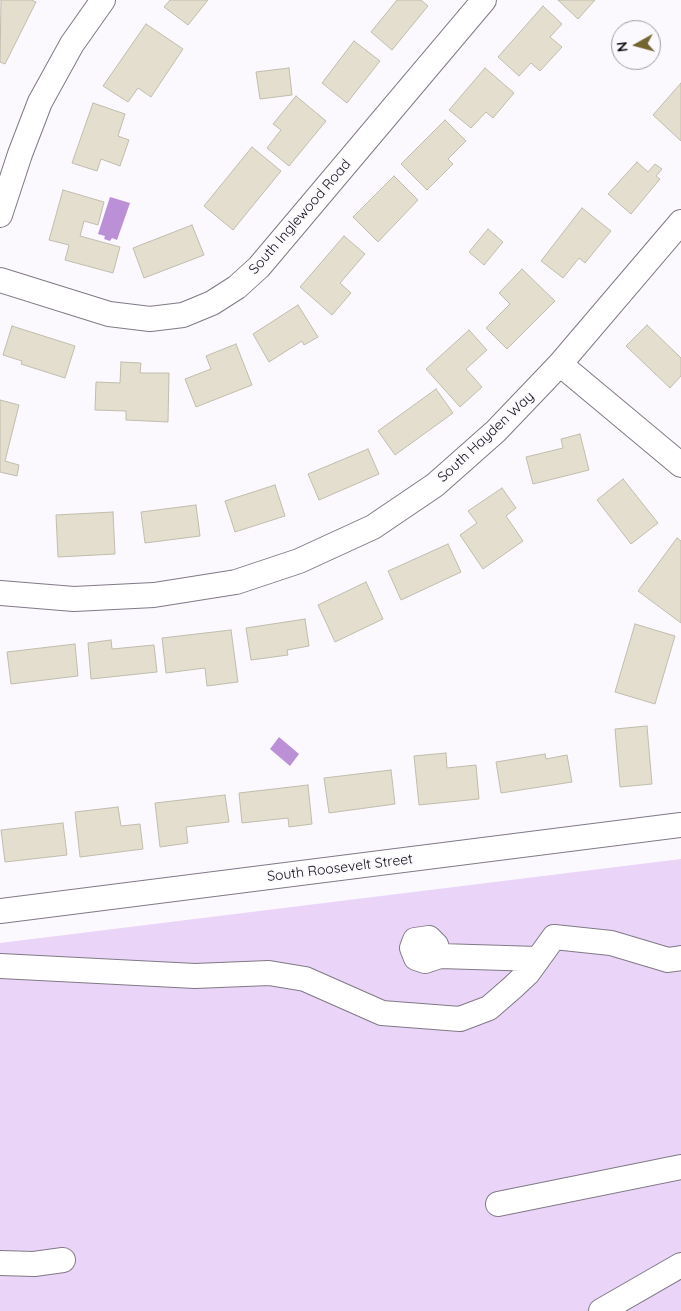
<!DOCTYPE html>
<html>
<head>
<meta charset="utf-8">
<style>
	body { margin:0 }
	#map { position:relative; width:681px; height:1311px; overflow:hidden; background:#fbf8fe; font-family:Quicksand,sans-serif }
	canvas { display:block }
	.north { position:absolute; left:611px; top:20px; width:50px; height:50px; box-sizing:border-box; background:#fbf8fe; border:1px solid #9e9ba0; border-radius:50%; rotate:263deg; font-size:14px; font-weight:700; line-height:20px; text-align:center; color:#120f14 }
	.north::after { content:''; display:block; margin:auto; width:18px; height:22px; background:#746532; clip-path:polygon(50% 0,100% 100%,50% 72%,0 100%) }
</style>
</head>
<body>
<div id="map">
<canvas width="681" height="1311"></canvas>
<div class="north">N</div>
</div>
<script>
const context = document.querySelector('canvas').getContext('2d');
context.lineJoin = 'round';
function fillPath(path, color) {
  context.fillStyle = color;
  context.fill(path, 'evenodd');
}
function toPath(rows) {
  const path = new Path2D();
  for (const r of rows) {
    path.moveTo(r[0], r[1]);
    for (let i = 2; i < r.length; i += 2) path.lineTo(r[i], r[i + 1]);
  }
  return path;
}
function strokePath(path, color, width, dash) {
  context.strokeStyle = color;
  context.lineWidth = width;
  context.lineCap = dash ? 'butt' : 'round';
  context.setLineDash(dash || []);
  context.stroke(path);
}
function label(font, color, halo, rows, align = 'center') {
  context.font = font + ' Quicksand,sans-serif';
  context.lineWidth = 4;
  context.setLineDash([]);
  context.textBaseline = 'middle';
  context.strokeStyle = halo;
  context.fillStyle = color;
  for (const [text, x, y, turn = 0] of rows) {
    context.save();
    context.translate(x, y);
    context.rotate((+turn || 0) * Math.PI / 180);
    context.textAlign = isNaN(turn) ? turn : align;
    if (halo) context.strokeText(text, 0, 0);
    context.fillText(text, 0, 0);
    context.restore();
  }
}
fillPath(toPath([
	[681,859,681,1311,0,1311,0,943]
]), '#ead5f8');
fillPath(toPath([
	[110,197,130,203,117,240,112,238,110,241,104,239,105,236,98,234],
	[279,737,299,754,290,766,270,749]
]), '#bb90d6');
const building = toPath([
	[1,0,31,0,36,2,5,64,0,62,1,0],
	[170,0,208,0,188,25,164,7,170,0],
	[397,0,421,0,428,6,392,50,371,32,397,0],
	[558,0,595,0,578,19,558,0],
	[543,6,562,24,550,37,562,47,540,71,531,63,519,76,498,57,543,6],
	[146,24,183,49,151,97,138,88,128,102,103,86,146,24],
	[354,41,380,61,347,103,322,83,354,41],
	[289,68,292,95,260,99,256,72,289,68],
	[485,68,514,93,493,118,486,112,471,128,449,110,485,68],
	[681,83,681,141,653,115,681,83],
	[296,96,326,121,289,166,267,148,281,130,273,124,296,96],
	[93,103,125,114,118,136,129,140,120,166,101,159,97,171,72,163,93,103],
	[445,120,466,141,448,159,453,164,427,190,401,164,445,120],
	[252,147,281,171,233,230,204,206,252,147],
	[637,162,648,172,655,164,662,169,656,176,660,179,631,214,608,194,637,162],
	[394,176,418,200,378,242,353,217,394,176],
	[63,190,104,202,98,225,84,221,80,236,120,247,113,273,65,260,69,245,49,240,63,190],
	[582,208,611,231,585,263,579,258,563,278,541,261,582,208],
	[192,225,204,255,144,278,133,248,192,225],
	[488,229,503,242,484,265,469,252,488,229],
	[344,236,365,254,340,283,351,293,332,315,300,287,344,236],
	[522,269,555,301,507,349,486,328,510,304,499,293,522,269],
	[298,305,318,337,304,345,302,341,269,362,253,334,298,305],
	[647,325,681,358,681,376,670,388,626,346,647,325],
	[12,326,75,346,65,378,21,364,22,361,3,355,12,326],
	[469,330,487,350,466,369,482,387,460,407,426,369,469,330],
	[236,344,252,385,196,407,185,379,211,369,206,356,236,344],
	[121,362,141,363,140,373,169,373,168,422,126,420,126,411,95,410,96,382,120,383,121,362],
	[436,389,453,413,395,455,378,431,436,389],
	[0,400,19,405,5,461,19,465,17,476,0,472,0,400],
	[580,434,589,470,533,484,526,457,563,448,561,439,580,434],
	[368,449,379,474,319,500,308,474,368,449],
	[623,479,658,523,631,544,597,500,623,479],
	[275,485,285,516,235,532,225,501,275,485],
	[502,488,516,508,506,516,523,541,483,569,460,535,477,523,468,511,502,488],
	[196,505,200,536,145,543,141,512,196,505],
	[113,512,115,554,58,557,56,515,113,512],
	[677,538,681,541,681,623,638,591,677,538],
	[448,544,461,572,401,600,388,571,448,544],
	[366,582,383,619,335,642,318,605,366,582],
	[305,619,309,646,287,650,288,655,251,660,246,628,305,619],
	[635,624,675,636,655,704,615,692,635,624],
	[231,630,238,682,207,686,205,668,166,673,162,638,231,630],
	[111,640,112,649,154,645,157,672,91,679,88,643,111,640],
	[75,644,78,676,11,684,7,652,75,644],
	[647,726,652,784,620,787,615,729,647,726],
	[446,753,447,768,476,765,479,799,419,805,414,756,446,753],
	[545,754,546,759,567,755,572,782,501,793,496,762,545,754],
	[391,770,395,804,329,813,324,778,391,770],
	[308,785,312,824,289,827,288,818,242,823,239,793,308,785],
	[225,795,229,822,186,827,188,843,160,847,155,803,225,795],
	[118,807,121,826,140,824,143,849,80,857,75,812,118,807],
	[63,823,67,855,5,862,1,830,63,823]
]);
fillPath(building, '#e3dece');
strokePath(building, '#c1bdad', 1);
const minor = toPath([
	[0,215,20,154,40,102,72,44,103,0],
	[0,280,109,314,150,319,183,315,212,303,237,287,259,267,484,0],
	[560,364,681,465],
	[0,593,74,599,154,595,236,582,299,561,373,527,435,485,496,431,560,364,681,222],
	[0,911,681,825],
	[440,956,425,961,416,958,412,948,415,940,429,938,436,945,440,956,538,959],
	[0,966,195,976,269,973,305,979,382,1013,460,1019,489,1008,512,988,528,973,554,937,611,943,668,960,681,958],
	[498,1204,681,1167],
	[0,1263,34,1264,63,1260],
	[601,1311,681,1265]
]);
strokePath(minor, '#817986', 26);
strokePath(minor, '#fff', 24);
label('14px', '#120f14', '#fbf8fe', [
	["South Inglewood Road",300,217,-49],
	["South Hayden Way",486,437,-43],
	["South Roosevelt Street",340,868,-7]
]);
</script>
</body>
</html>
